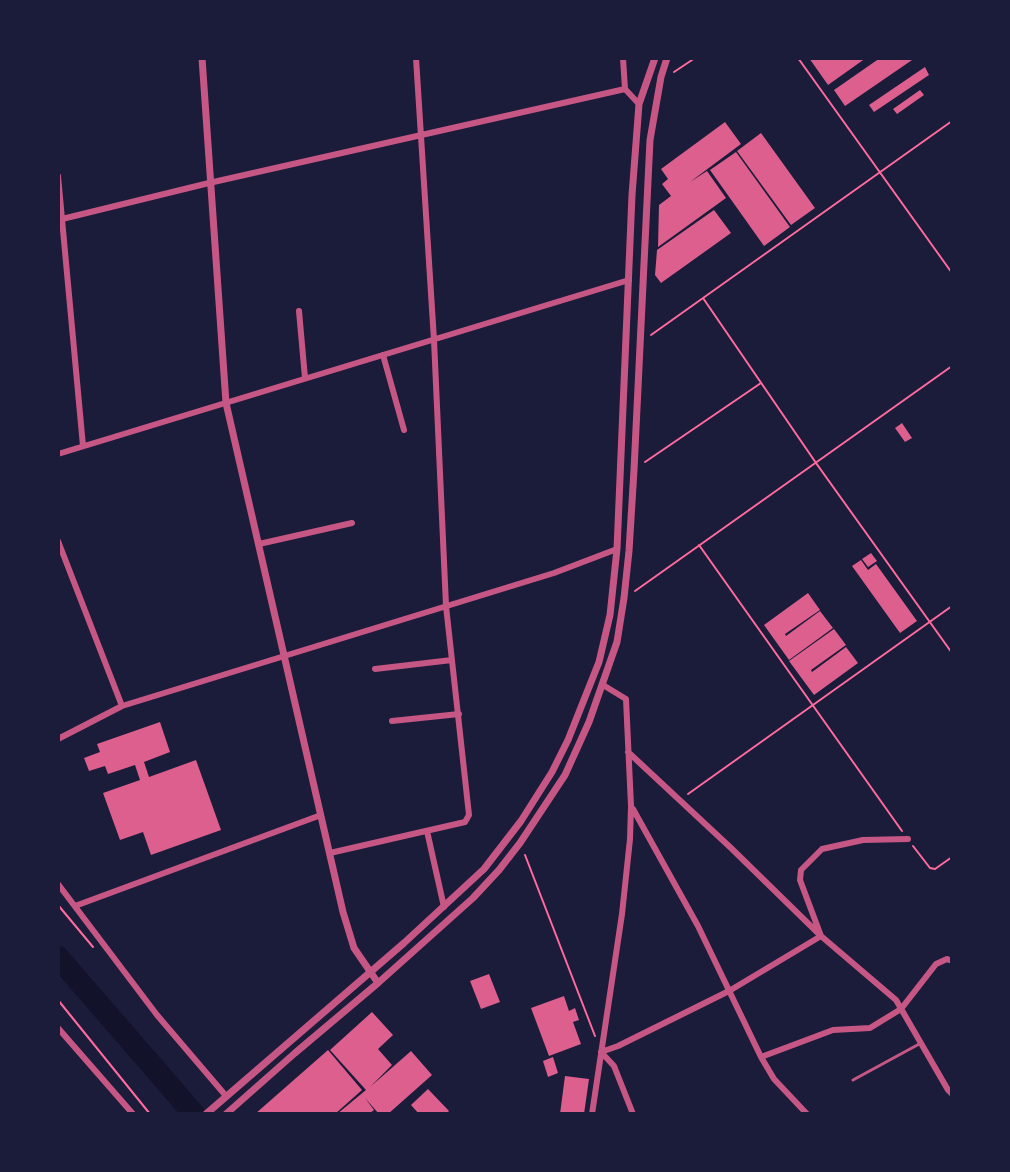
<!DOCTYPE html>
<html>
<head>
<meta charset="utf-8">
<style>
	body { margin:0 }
	#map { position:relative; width:1010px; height:1172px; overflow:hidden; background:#1b1b3a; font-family:Roboto,sans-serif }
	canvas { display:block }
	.frame { position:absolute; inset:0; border:60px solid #1b1b3a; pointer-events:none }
</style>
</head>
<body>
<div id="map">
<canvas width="1010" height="1172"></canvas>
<div class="frame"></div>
</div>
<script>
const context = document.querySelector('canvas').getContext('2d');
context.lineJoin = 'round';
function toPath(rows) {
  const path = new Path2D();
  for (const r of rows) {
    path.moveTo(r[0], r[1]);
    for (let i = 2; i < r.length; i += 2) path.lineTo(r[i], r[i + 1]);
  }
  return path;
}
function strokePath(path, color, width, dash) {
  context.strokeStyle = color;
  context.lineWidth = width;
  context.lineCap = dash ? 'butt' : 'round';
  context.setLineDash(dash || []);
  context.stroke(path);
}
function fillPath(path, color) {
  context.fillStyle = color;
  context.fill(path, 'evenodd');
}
strokePath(toPath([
	[58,957,194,1114]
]), '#12122b', 22);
fillPath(toPath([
	[809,58,866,58,828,85],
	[880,58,915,58,845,106,834,90],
	[925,67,929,75,874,112,869,105],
	[920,90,924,95,897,114,893,109],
	[725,122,741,144,690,182,707,171,726,198,658,247,659,205,671,196,662,184,668,179,661,169],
	[761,133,815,208,791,225,737,151],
	[736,152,790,227,764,246,710,170],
	[714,210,731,233,661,283,655,275,657,250],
	[902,423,912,438,905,442,895,428],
	[871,553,877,561,868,567,862,559],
	[861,560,868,570,876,564,917,621,900,633,852,566],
	[808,593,820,610,785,634,786,636,820,611,833,628,789,660,764,625],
	[834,629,846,645,811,670,812,672,846,647,858,663,814,695,789,661],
	[160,722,170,752,144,762,149,777,196,760,221,830,151,855,143,832,120,840,103,793,140,780,135,765,108,774,105,766,89,771,84,758,100,752,97,744],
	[489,974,500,1002,481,1009,470,981],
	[564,996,569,1011,575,1008,579,1020,573,1022,581,1044,549,1056,531,1008],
	[372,1012,393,1035,378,1049,392,1065,370,1087,411,1051,432,1075,388,1114,379,1114,365,1098,374,1110,369,1114,337,1114,366,1090,330,1050],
	[328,1050,362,1090,335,1114,255,1114],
	[553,1057,558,1073,548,1077,543,1061],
	[565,1076,589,1079,584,1114,560,1114],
	[428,1089,449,1111,446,1114,419,1114,411,1105]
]), '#dd5f8e');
strokePath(toPath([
	[798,58,952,273],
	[674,72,695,58],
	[703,298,816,463,952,653],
	[651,335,952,121],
	[645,462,761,383],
	[699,545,902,831],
	[635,591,952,366],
	[688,794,952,606],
	[913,846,930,868,935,869,952,857],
	[525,855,595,1036],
	[58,905,93,947],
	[58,1000,150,1114]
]), '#ff6b9d', 2);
strokePath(toPath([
	[853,1080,921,1043]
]), '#c65784', 3);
strokePath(toPath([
	[623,58,625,89,639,104],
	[58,176,83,446],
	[58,220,209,183,625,89],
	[299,311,305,378],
	[383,355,404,430],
	[58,454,629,280],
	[58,541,122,706],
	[259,544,352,523],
	[375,669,452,660],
	[392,721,459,714],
	[58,739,122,706,554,573,617,549],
	[628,752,731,848,821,936,896,1000,948,1090,952,1094],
	[633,809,698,926,761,1057,774,1079,807,1114],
	[427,831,444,907],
	[330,853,465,822,469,815,446,606,434,340,416,58],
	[58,884,157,1015,226,1096],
	[75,906,321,815],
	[58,1028,133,1114],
	[601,1052,618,1046,729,991,821,936,800,880,801,870,822,849,863,840,908,839],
	[601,1052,614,1066,633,1114],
	[761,1057,833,1030,870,1028,901,1009,936,964,947,959,952,961],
	[592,1114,622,914,630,839,631,806,626,699,603,685]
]), '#c65784', 6);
strokePath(toPath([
	[202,58,226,403,343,912,354,948,378,983],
	[206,1114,404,943,484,869,521,821,552,772,568,740,599,662,610,615,617,549,632,195,639,104,655,58],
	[226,1114,295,1053,378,983,473,898,499,870,520,843,565,775,589,722,617,642,624,598,629,551,634,470,650,140,661,77,667,58]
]), '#c65784', 7);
</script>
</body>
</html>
